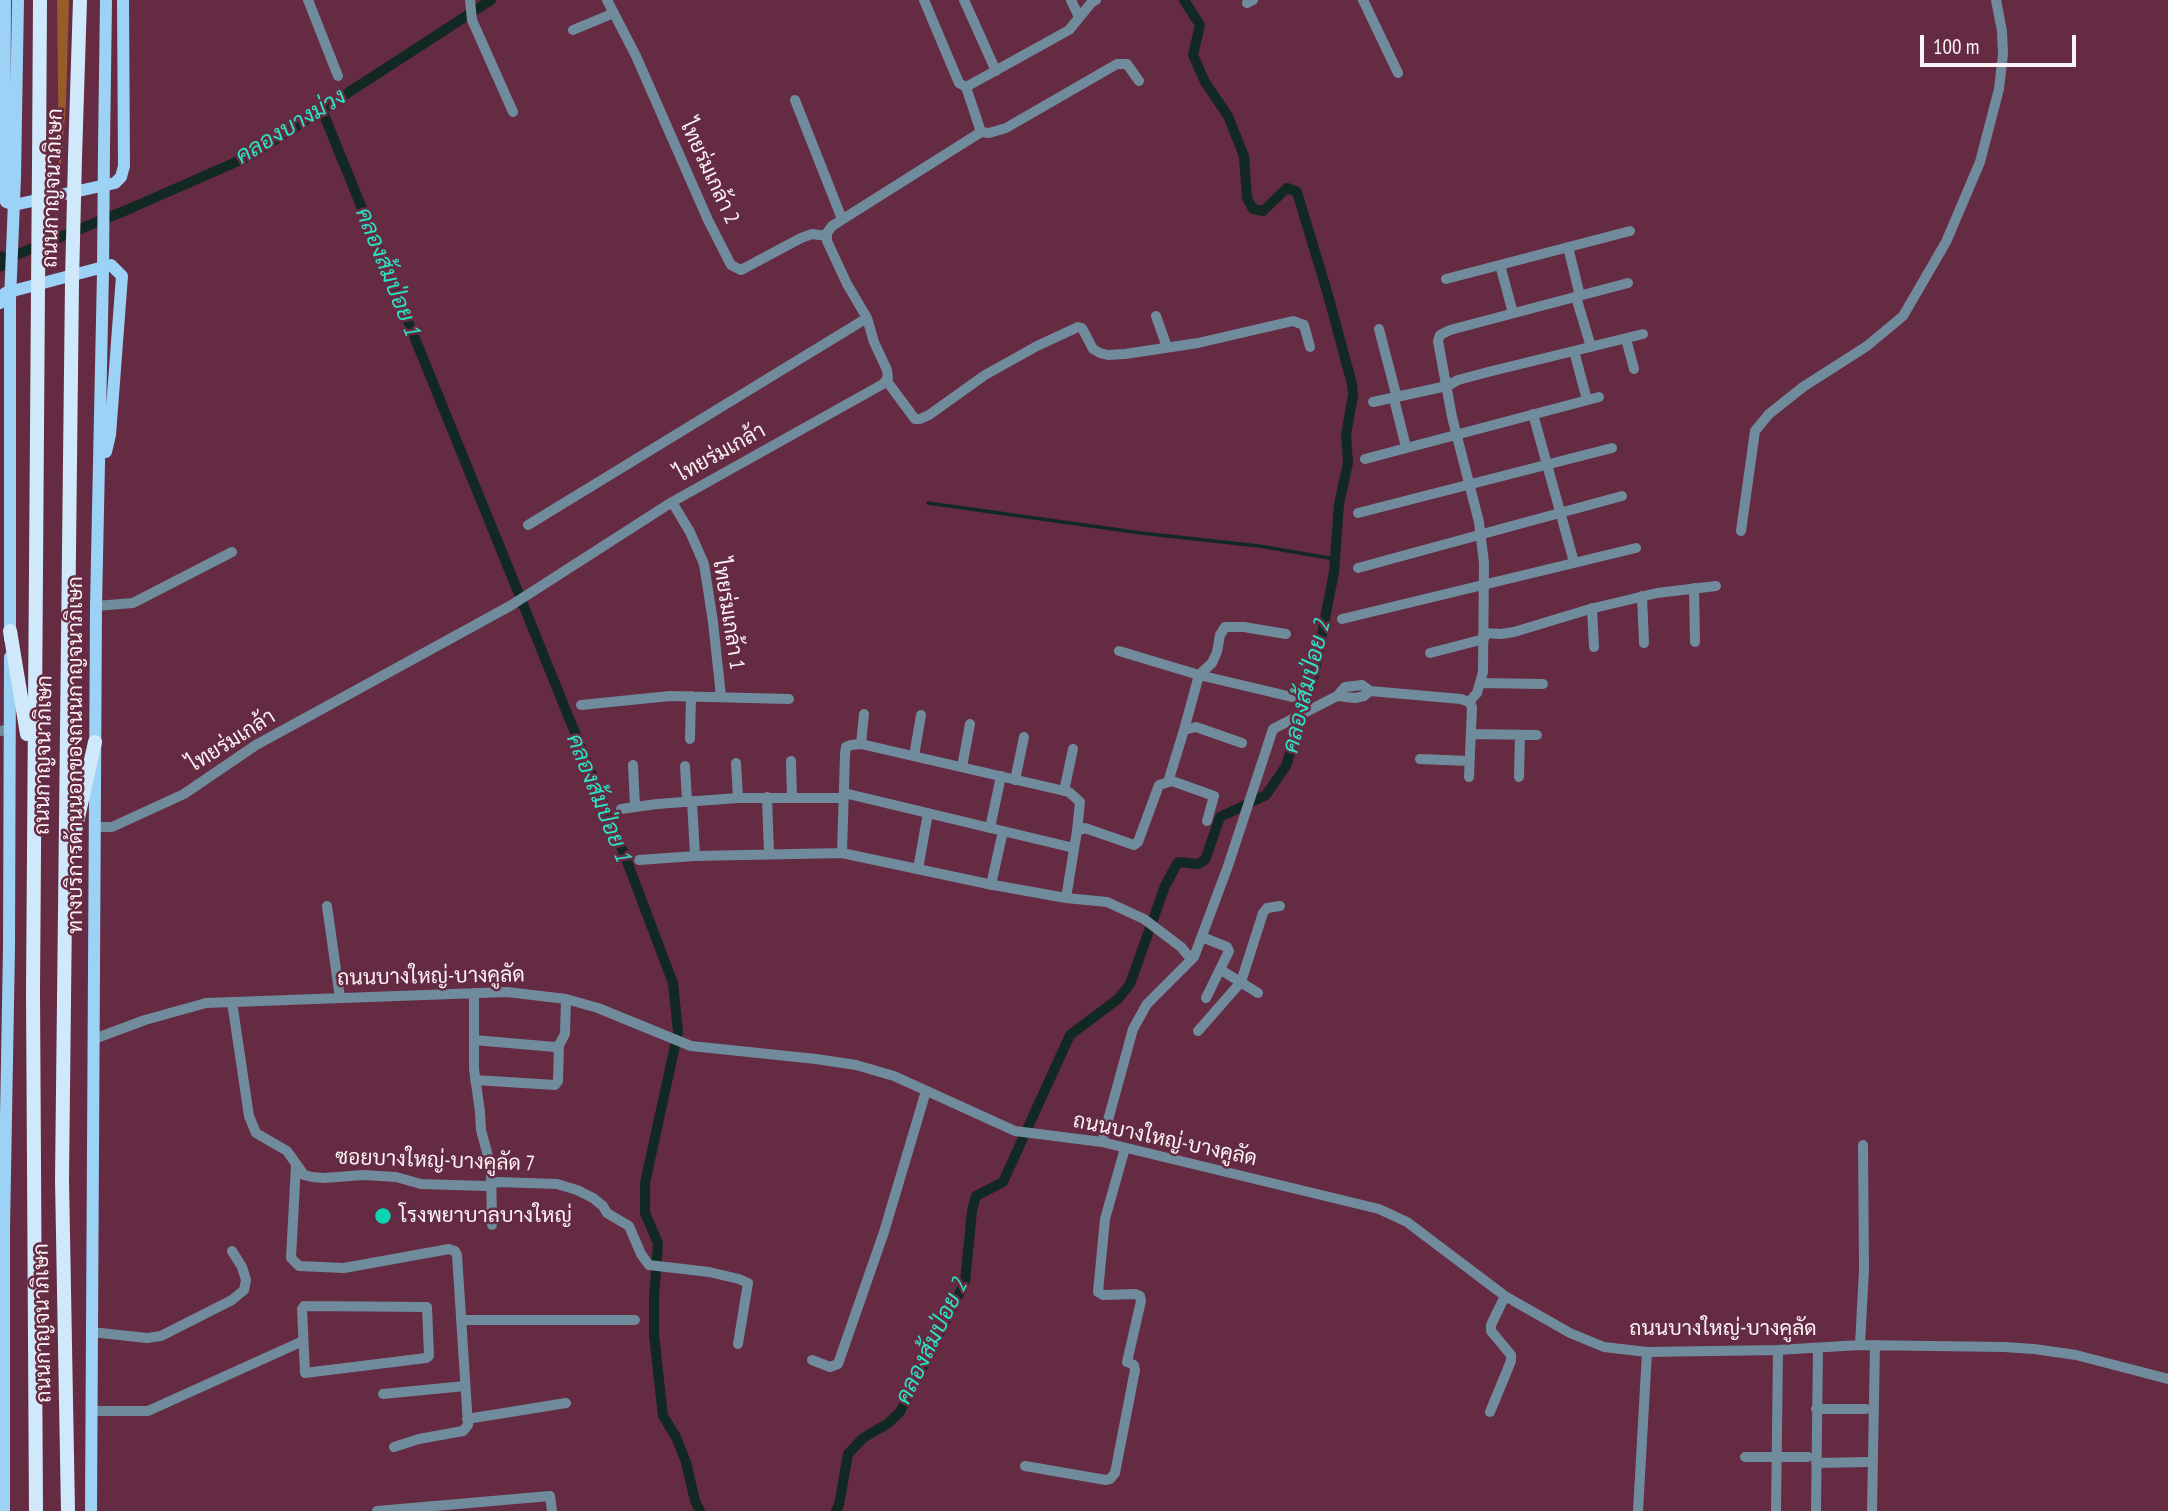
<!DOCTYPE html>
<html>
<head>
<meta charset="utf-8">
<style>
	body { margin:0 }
	#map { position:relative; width:2168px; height:1511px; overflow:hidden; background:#642b42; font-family:"PT Sans Narrow",sans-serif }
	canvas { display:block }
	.scale { position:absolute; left:1920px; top:35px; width:156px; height:32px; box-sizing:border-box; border:4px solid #faf2f5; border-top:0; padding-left:9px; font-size:21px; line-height:24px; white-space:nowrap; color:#faf2f5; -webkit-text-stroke:5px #642b42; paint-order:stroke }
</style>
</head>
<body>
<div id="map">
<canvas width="2168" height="1511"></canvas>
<div class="scale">100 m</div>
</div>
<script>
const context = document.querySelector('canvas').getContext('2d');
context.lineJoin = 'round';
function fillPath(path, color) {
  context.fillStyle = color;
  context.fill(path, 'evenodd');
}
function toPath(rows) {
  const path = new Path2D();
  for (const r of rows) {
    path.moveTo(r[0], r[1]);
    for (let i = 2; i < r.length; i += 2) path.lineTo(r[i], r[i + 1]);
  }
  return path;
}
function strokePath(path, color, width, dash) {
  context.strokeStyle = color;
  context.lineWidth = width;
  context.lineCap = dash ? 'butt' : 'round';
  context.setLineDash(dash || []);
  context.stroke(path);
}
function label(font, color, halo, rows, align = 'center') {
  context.font = font + ' "PT Sans Narrow",Sarabun,sans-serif';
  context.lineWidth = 5;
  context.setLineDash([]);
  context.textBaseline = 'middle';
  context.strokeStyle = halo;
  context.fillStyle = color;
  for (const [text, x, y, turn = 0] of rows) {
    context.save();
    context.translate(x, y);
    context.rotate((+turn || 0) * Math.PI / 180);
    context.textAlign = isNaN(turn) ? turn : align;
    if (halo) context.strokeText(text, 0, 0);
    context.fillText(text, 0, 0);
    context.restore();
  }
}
fillPath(toPath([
	[57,0,69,0,66,103,61,165,59,166]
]), '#985c2b');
strokePath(toPath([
	[928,503,1141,533,1259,546,1335,559]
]), '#122823', 3.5);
strokePath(toPath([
	[322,110,510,572,628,864,673,983,678,1032,645,1183,645,1213,658,1243,654,1298,654,1335,663,1416,676,1437,686,1462,695,1501,700,1511],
	[1,261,129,209,252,155,491,0],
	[836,1511,839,1505,848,1454,863,1438,887,1424,900,1412,965,1282,972,1211,976,1196,1003,1182,1070,1035,1118,999,1130,984,1165,886,1178,862,1198,864,1205,860,1220,817,1266,795,1286,766,1314,675,1334,572,1339,504,1348,463,1346,435,1353,395,1352,384,1328,295,1297,192,1287,188,1263,211,1253,209,1247,198,1244,156,1228,116,1205,82,1193,55,1200,25,1184,0]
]), '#122823', 10);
strokePath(toPath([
	[0,262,1,261]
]), '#122823', 19);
strokePath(toPath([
	[308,0,338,76],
	[470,0,472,20,513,112],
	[607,0,636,56,708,220,731,265,741,270,801,238,812,234,827,236],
	[924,0,959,83,966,87],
	[964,0,996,71],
	[1071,0,1079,17],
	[1363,0,1398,73],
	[1247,3,1253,0],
	[573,30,614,13],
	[795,100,842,219],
	[981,132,989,133,1006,128,1117,64,1127,64,1139,81],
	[1568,247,1580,296],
	[1500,265,1513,313],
	[1446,279,1630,231],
	[1576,297,1591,347],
	[1156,316,1167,347],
	[1379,329,1397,398],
	[1626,339,1634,369],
	[1574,351,1587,400],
	[886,380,915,419,920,419,929,415,985,375,1037,346,1078,327,1082,328,1093,349,1100,353,1108,355,1125,354,1198,343,1293,321,1304,325,1310,347],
	[1394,399,1406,447],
	[1373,402,1447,386,1458,380,1488,372,1643,334],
	[1533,414,1574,562],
	[1365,459,1599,397],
	[672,502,690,532,704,564,713,622,721,696],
	[1358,513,1612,448],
	[528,525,867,318],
	[1741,531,1755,431,1769,414,1803,387,1867,346,1903,316,1946,242,1980,162,1999,89,2003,54,2002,31,1996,0],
	[1358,568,1622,496],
	[1694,588,1695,642],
	[1642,596,1644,643],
	[96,606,133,603,232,552],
	[1592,608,1594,647],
	[1342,619,1636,548],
	[1484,633,1501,634,1514,632,1590,609,1657,593,1716,586],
	[1119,651,1199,675,1292,697],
	[1430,653,1484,639],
	[1481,683,1543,684],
	[1337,696,1355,698,1364,696,1370,691],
	[1469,702,1477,693,1483,672,1484,563,1479,522,1452,417,1438,341,1440,335,1450,330,1628,283],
	[581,705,670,696,789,699],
	[1184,730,1199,675,1212,663,1217,652,1220,635,1225,627,1244,627,1286,634],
	[0,731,10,729],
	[1471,734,1537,735],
	[690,739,691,696],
	[861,744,864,714],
	[914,756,921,715],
	[1420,759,1469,761],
	[791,761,792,797],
	[736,763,738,798],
	[633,765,635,807],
	[685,766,687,801],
	[962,767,970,724],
	[1519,777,1520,735],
	[1015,780,1024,737],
	[1168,782,1184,730,1196,727,1242,743],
	[1064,791,1073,749],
	[844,793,1074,848],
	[767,797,769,853],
	[692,801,695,856],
	[621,809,657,804,738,798,844,798],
	[95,827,112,827,184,794,256,745,510,606,672,502,883,384,888,378,887,370,874,342,867,318,847,284,827,241,827,233,832,226,981,132,966,87,1069,30,1091,3,1096,0],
	[990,828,1001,776],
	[842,853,845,754,846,747,851,745,861,744,1069,792,1080,802,1077,831],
	[639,860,695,856,842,853,988,884,1066,898,1107,902,1144,919,1181,947,1191,959],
	[918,869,928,813],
	[991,885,1003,831],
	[1066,898,1077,831,1085,828,1134,845,1138,842,1159,785,1172,781,1214,796,1207,821],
	[327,906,340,998],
	[1202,937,1227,947,1229,951,1206,998],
	[1221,970,1258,993],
	[474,993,474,1069,480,1112,481,1130,491,1167,492,1225],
	[232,1002,249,1116,256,1133,287,1151,304,1175,312,1177,324,1178,363,1175,396,1177,421,1184,485,1186,498,1182,557,1184,577,1190,593,1198,603,1206,607,1213,629,1226,641,1254,649,1265,709,1272,739,1279,748,1283,738,1344],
	[1198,1031,1241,982,1263,913,1267,908,1280,906],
	[94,1039,145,1020,206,1003,507,992,566,999,598,1008,691,1046,816,1059,856,1065,894,1076,1015,1131,1102,1142,1379,1209,1407,1222,1505,1296,1570,1333,1604,1347,1647,1352,1778,1350,1860,1345,2004,1347,2034,1349,2076,1355,2168,1379],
	[474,1040,555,1047,559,1045,565,1034,566,999],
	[475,1080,555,1085,558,1081,559,1045],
	[1102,1142,1133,1029,1147,1004,1194,957,1228,866,1273,729,1337,696,1345,687,1362,685,1370,691,1461,699,1469,702,1472,707,1469,777],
	[296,1165,291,1258,299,1266,344,1268,449,1249,455,1251,457,1255,468,1425,463,1431,419,1439,394,1447],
	[304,1306,427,1307,429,1356,426,1358,305,1373,302,1309,304,1306],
	[461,1320,635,1320],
	[91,1332,147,1338,161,1336,232,1300,244,1290,246,1280,242,1267,232,1251],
	[1860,1345,1864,1269,1863,1145],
	[812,1360,830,1367,838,1364,884,1232,926,1091],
	[383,1394,465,1386],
	[1816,1409,1866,1409],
	[92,1411,148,1411,303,1341],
	[1490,1412,1511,1361,1511,1355,1491,1331,1491,1325,1505,1296],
	[467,1419,566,1403],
	[1745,1457,1808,1457],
	[1816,1463,1866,1462],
	[1025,1466,1106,1480,1110,1479,1115,1473,1135,1370,1134,1365,1127,1362,1141,1301,1140,1296,1135,1294,1103,1295,1098,1292,1105,1219,1125,1148],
	[377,1511,550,1496,552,1511],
	[1638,1511,1647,1352],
	[1776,1511,1778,1350],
	[1816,1511,1818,1348],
	[1872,1511,1875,1345]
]), '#708b9c', 10);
strokePath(toPath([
	[5,0,4,193,6,202,14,205,115,183,121,177,124,166,123,0],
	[104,147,106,0],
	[15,177,18,0],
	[10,300,10,639],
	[0,303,5,293,111,265,122,276,110,435,106,452],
	[4,1511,4,1229,9,948,10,657],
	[91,1511,96,606,103,272]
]), '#9cd2f5', 12);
strokePath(toPath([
	[75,157,80,0],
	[39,165,40,0],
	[10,631,27,734],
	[70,853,95,742],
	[36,1511,33,992,38,289],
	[68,1511,62,1179,72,282]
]), '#d0e9fa', 14);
strokePath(toPath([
	[103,272,104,147],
	[10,300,15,177]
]), '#9cd2f5', 12);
strokePath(toPath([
	[72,282,75,157],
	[38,289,39,165]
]), '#d0e9fa', 14);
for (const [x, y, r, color] of [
	[383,1216,9,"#0ad5b5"]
]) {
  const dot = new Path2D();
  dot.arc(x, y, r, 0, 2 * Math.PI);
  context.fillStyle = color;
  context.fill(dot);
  strokePath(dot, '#642b42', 2.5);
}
label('21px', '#faf2f5', '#642b42', [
	["ไทยร่มเกล้า 2",709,172,65],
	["ถนนกาญจนาภิเษก",53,188,-88],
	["ไทยร่มเกล้า",721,453,-29],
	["ไทยร่มเกล้า 1",728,614,81],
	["ไทยร่มเกล้า",232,741,-32],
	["ถนนกาญจนาภิเษก",44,755,-89],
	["ทางบริการด้านนอกของถนนกาญจนาภิเษก",76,755,-90],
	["ถนนบางใหญ่-บางคูลัด",431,977,-1],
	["ถนนบางใหญ่-บางคูลัด",1165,1140,12],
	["ซอยบางใหญ่-บางคูลัด 7",435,1161,2],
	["ถนนกาญจนาภิเษก",43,1323,-91],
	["ถนนบางใหญ่-บางคูลัด",1723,1329]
]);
label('21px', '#faf2f5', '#642b42', [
	["โรงพยาบาลบางใหญ่",399,1216]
], 'left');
label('italic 23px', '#2be2c2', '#642b42', [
	["คลองบางม่วง",291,127,-31],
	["คลองส้มป่อย 1",387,272,68],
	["คลองส้มป่อย 2",1307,687,-76],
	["คลองส้มป่อย 1",598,798,68],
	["คลองส้มป่อย 2",932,1342,-64]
]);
</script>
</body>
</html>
